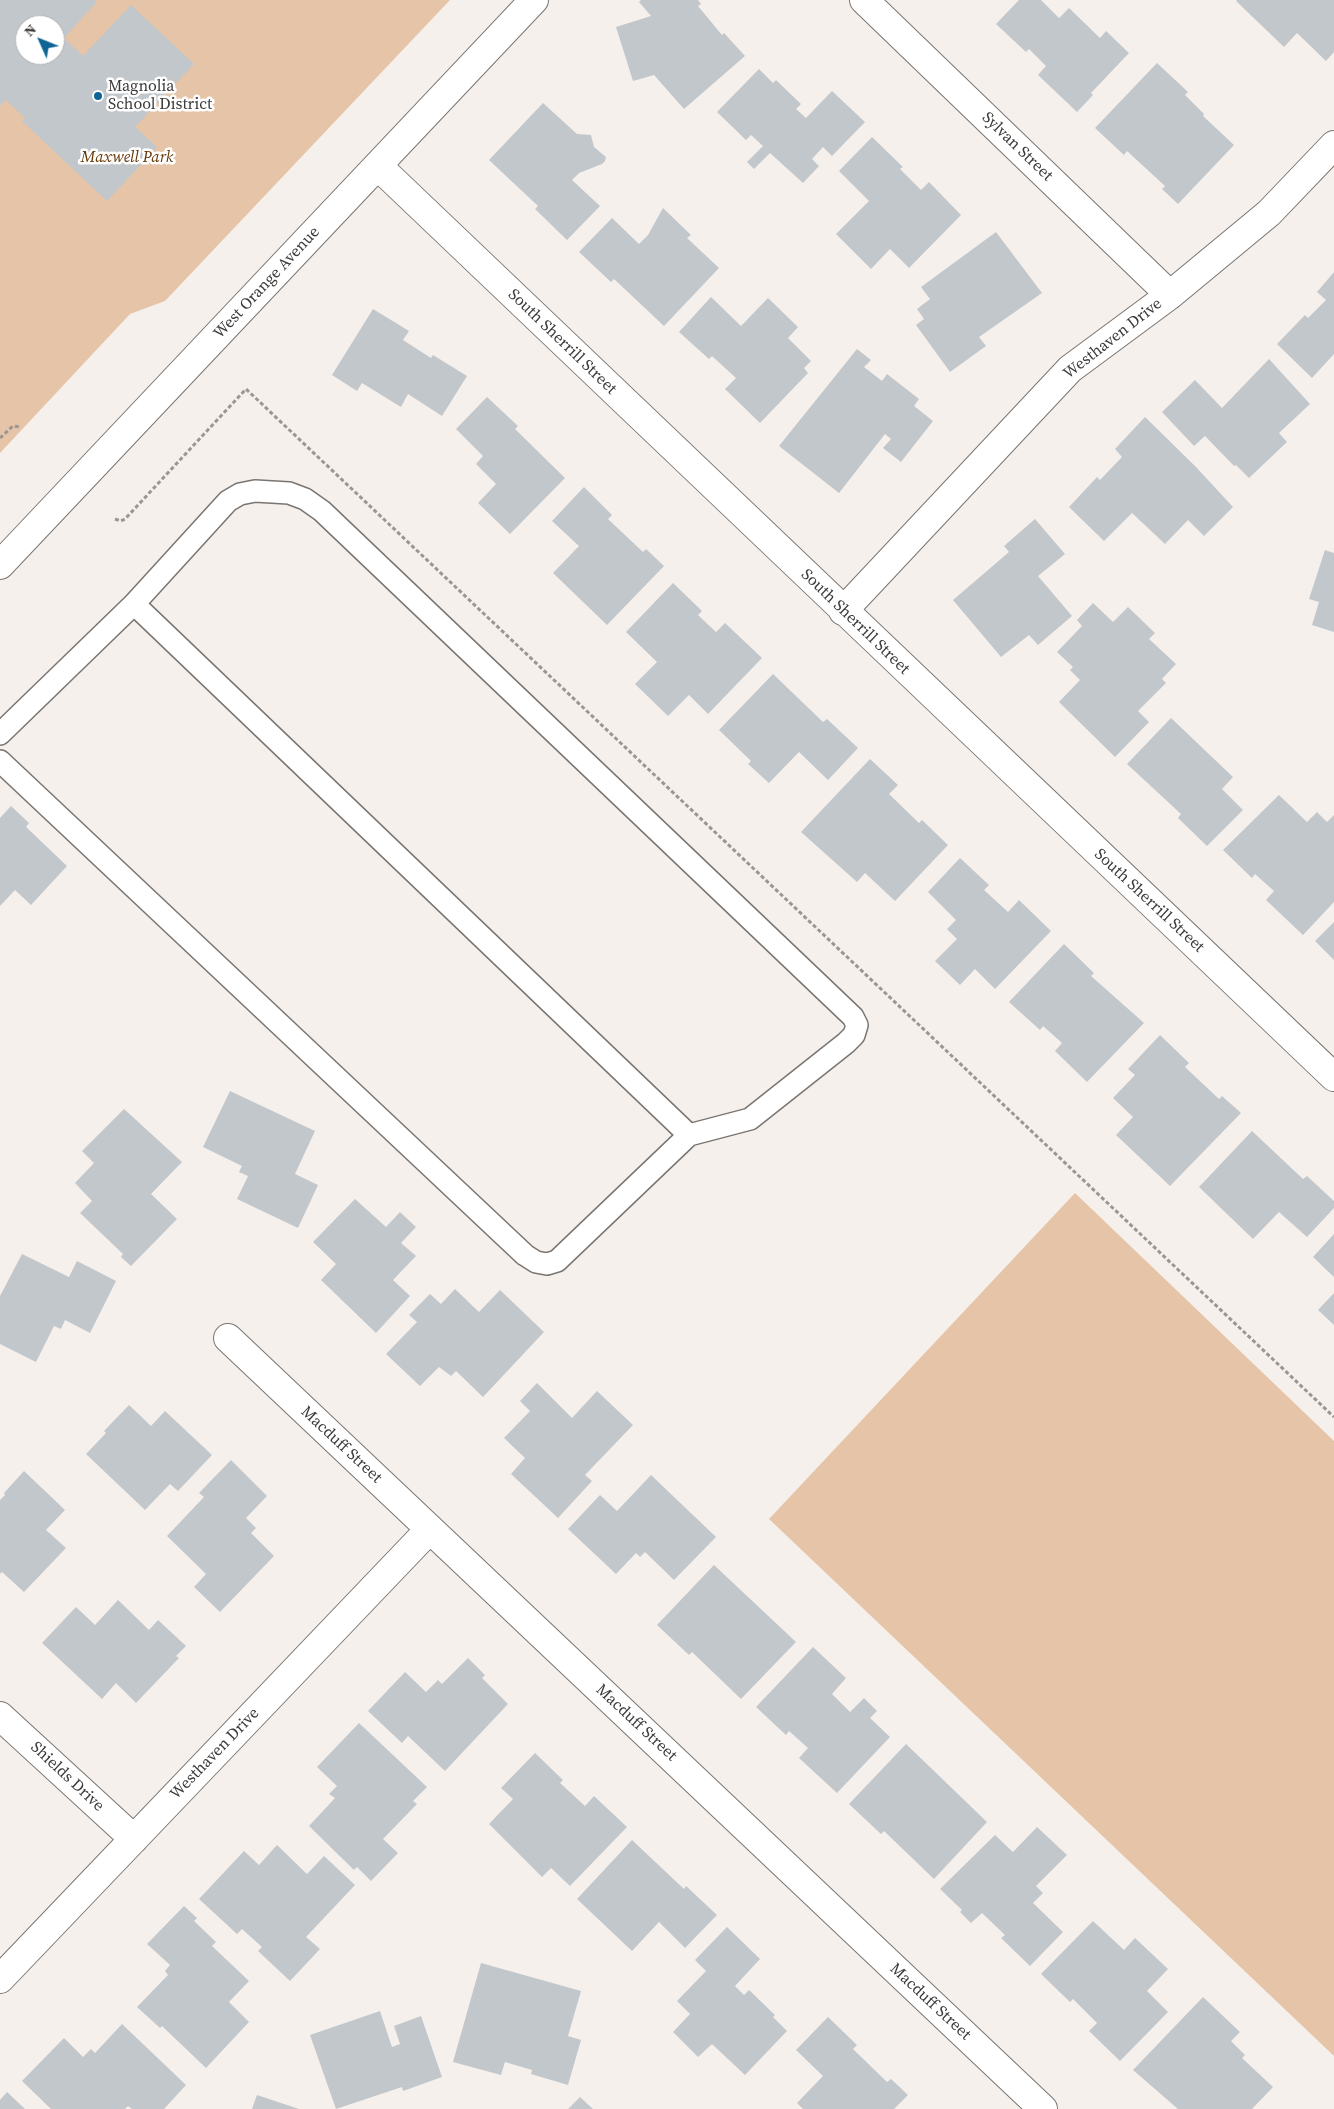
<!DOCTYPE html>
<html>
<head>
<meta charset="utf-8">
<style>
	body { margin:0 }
	#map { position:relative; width:1334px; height:2109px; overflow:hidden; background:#f6f0ec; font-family:"Source Serif 4",serif }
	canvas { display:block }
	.north { position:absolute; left:15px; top:15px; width:50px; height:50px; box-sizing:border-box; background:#fff; border:1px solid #b1b1b0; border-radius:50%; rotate:314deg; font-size:14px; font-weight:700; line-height:20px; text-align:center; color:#3d3b3a }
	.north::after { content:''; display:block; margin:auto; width:18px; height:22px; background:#0f6596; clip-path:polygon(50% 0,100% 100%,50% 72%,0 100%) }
</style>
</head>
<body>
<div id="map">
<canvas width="1334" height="2109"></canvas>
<div class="north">N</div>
</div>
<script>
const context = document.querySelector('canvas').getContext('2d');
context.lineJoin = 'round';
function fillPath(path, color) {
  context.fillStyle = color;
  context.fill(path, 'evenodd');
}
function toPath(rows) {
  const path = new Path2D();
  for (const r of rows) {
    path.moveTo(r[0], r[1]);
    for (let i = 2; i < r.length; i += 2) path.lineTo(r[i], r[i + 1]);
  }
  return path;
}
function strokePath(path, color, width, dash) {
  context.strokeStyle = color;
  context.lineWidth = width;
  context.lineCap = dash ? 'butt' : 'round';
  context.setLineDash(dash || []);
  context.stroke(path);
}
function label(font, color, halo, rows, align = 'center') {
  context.font = font + ' "Source Serif 4",serif';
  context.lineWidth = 5;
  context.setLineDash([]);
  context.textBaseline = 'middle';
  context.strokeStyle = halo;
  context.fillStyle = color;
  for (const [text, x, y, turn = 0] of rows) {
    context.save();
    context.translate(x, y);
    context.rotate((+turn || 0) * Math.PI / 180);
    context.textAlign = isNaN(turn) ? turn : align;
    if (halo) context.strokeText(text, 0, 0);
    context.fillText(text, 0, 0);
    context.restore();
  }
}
fillPath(toPath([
	[0,0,450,0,165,301,130,314,0,453],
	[25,25,55,25,55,55,25,55],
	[1075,1193,1334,1441,1334,2056,769,1519]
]), '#e6c4a8');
fillPath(toPath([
	[0,0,95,0,97,2,64,38,83,56,131,5,194,64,135,127,157,147,107,201,22,121,25,118,6,100,0,106],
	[25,25,55,25,55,55,25,55],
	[641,0,698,0,701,4,698,6,717,29,722,35,724,33,745,56,684,109,654,75,633,81,616,27,651,16,639,2],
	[1019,0,1041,0,1059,18,1069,8,1100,38,1106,31,1129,53,1091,93,1093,95,1077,112,1038,75,1046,66,1029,49,1026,52,996,24],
	[1237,0,1334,0,1334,52,1326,61,1297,33,1284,47,1236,1],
	[1157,63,1188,92,1185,95,1204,114,1203,116,1234,145,1178,204,1162,189,1165,186,1127,151,1124,155,1095,128],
	[759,69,773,83,776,80,801,104,796,109,806,118,832,91,865,122,832,156,823,147,812,159,819,166,803,183,770,153,754,169,747,162,763,146,751,135,746,140,717,112],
	[543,103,577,134,591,135,594,147,606,157,605,161,602,164,579,173,572,180,600,206,567,240,535,209,538,206,489,160],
	[872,137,903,167,900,169,921,190,929,182,961,215,909,268,890,249,871,269,836,234,869,201,839,171],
	[663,208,691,235,687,238,719,268,664,326,614,279,611,282,579,252,612,218,639,244,648,235],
	[996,232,1042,293,979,337,986,346,950,372,916,325,924,319,917,309,930,299,921,287],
	[1334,272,1334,354,1312,378,1277,344,1305,315,1308,318,1326,300,1317,292],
	[711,297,741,326,768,298,798,327,788,338,811,361,804,368,808,373,760,423,725,389,736,378,712,356,709,359,679,332],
	[373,309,409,331,403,340,431,358,433,355,467,376,442,416,408,394,401,407,362,383,357,391,332,375],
	[857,349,871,360,864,367,882,381,887,374,919,399,914,406,933,421,901,462,883,448,891,439,885,434,839,493,779,446],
	[1269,359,1310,404,1279,433,1287,442,1249,478,1236,465,1234,466,1205,436,1194,446,1162,412,1195,380,1222,408],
	[487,397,518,426,515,429,565,478,510,534,478,503,496,484,476,464,483,456,456,429],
	[1145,417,1196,467,1233,507,1204,536,1188,520,1165,544,1132,513,1104,541,1069,507,1097,477,1100,480,1122,457,1115,449],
	[584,487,612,515,608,519,643,552,646,549,664,566,607,625,553,573,579,546,552,521],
	[1035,519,1065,554,1038,576,1072,616,1038,645,1029,635,1001,657,953,600,1009,552,1004,546],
	[1325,550,1334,553,1334,632,1312,625,1319,602,1309,599],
	[673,583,702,611,698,615,716,632,725,623,762,658,708,714,689,695,668,716,635,684,657,662,626,632],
	[1093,603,1113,622,1128,607,1155,633,1149,639,1176,664,1162,679,1166,683,1138,711,1149,722,1115,757,1059,702,1080,680,1070,670,1073,667,1057,652,1082,626,1077,620],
	[773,674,823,722,827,719,858,748,828,780,799,752,769,783,748,764,751,761,719,730],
	[1171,718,1233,777,1222,789,1243,810,1207,846,1178,818,1181,814,1127,764],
	[870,759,898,785,889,794,919,823,922,820,948,845,895,901,865,873,857,882,801,832],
	[1279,795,1307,822,1317,812,1327,822,1334,815,1334,902,1303,935,1266,900,1274,891,1255,874,1252,878,1223,850],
	[11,806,29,823,26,827,67,866,31,905,15,890,0,906,0,818],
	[960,858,989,885,984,890,1008,912,1019,900,1051,931,995,989,975,969,960,985,935,961,957,939,947,929,956,920,928,892],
	[1334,922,1334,960,1315,941],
	[1064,944,1094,973,1091,976,1144,1023,1087,1082,1055,1051,1062,1043,1043,1026,1040,1030,1009,1002],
	[1160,1035,1189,1063,1185,1067,1219,1099,1222,1096,1241,1113,1170,1186,1116,1135,1133,1117,1113,1098,1135,1075,1128,1069],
	[230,1091,315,1131,295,1174,318,1185,298,1228,237,1199,248,1176,239,1172,242,1166,203,1147],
	[124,1109,182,1162,151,1194,177,1219,131,1266,121,1257,123,1254,80,1213,92,1201,75,1183,94,1163,82,1151],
	[1252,1131,1303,1179,1307,1176,1334,1201,1334,1208,1307,1237,1279,1212,1253,1239,1199,1187],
	[355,1199,386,1227,400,1212,416,1227,401,1243,416,1256,393,1280,410,1296,376,1333,321,1280,336,1264,313,1242],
	[1334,1234,1334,1277,1313,1257],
	[22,1254,69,1277,77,1261,116,1281,90,1333,65,1320,61,1329,54,1326,36,1362,0,1344,0,1296],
	[455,1289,479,1312,500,1290,544,1332,483,1397,456,1371,451,1376,439,1367,420,1386,386,1354,417,1322,409,1315,430,1294,441,1304],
	[1334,1293,1334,1325,1318,1310],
	[537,1383,572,1418,597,1391,633,1425,585,1475,592,1481,558,1518,511,1474,525,1458,504,1438,530,1411,520,1401],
	[129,1405,151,1426,165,1411,212,1455,178,1491,170,1484,145,1510,86,1454,106,1433,104,1431],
	[231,1460,267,1496,246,1518,256,1528,251,1533,274,1556,220,1612,194,1587,206,1574,167,1536,204,1497,199,1493],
	[24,1471,65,1510,46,1530,66,1548,24,1592,2,1572,0,1574,0,1500,5,1495,4,1493],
	[651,1475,716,1537,674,1580,645,1552,640,1557,636,1553,616,1574,568,1529,600,1495,617,1511],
	[714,1565,796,1642,741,1699,692,1652,689,1655,657,1625],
	[118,1600,149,1630,158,1620,186,1646,176,1656,179,1658,136,1703,116,1683,102,1699,42,1643,76,1607,95,1625],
	[813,1647,846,1678,832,1694,850,1712,864,1698,877,1711,870,1718,890,1737,837,1793,799,1758,808,1748,789,1731,786,1735,756,1707],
	[468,1658,485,1675,482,1678,508,1704,445,1771,408,1736,402,1743,368,1711,405,1672,426,1692,438,1680,442,1684],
	[359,1723,427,1787,413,1801,417,1804,383,1839,398,1853,371,1881,357,1867,354,1870,309,1826,335,1798,329,1794,337,1786,317,1767],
	[906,1744,987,1822,934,1879,884,1831,881,1834,849,1804],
	[535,1753,563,1780,560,1783,585,1806,594,1796,627,1827,570,1886,551,1868,542,1877,489,1824,513,1799,501,1788],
	[1037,1827,1067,1855,1036,1886,1043,1893,1033,1903,1063,1932,1030,1966,1001,1938,1005,1935,982,1913,971,1923,960,1912,962,1910,940,1889,995,1835,1013,1852],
	[632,1840,684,1889,686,1886,717,1915,685,1948,659,1922,632,1951,577,1899],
	[277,1845,307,1874,324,1856,355,1885,306,1937,320,1949,290,1981,258,1951,262,1947,242,1929,237,1934,199,1899,244,1851,259,1865],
	[184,1906,197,1918,194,1921,216,1942,212,1946,249,1981,229,2002,249,2022,206,2068,162,2026,160,2028,137,2007,168,1975,165,1971,170,1965,147,1944],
	[1093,1921,1124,1950,1135,1938,1168,1969,1147,1991,1168,2012,1120,2061,1089,2031,1097,2023,1073,1999,1070,2002,1041,1974],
	[727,1927,760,1959,735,1986,744,1995,749,1990,775,2015,773,2017,787,2031,745,2075,712,2044,698,2057,673,2032,690,2014,677,2001,706,1971,695,1960],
	[481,1963,581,1991,568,2036,581,2040,568,2085,531,2074,532,2070,505,2062,501,2075,453,2062],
	[1203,1997,1240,2032,1231,2041,1245,2055,1242,2058,1273,2087,1252,2109,1178,2109,1133,2070],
	[380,2011,392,2047,400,2044,394,2026,421,2016,442,2077,403,2091,402,2087,336,2109,310,2035],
	[828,2017,857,2045,853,2049,887,2082,891,2079,908,2095,894,2109,803,2109,797,2103,823,2076,796,2050],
	[122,2024,186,2085,164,2109,132,2109,128,2106,125,2109,51,2109,22,2081,64,2038,83,2057,91,2049,95,2053],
	[7,2092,25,2109,0,2109,0,2100],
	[257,2095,299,2109,252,2109],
	[580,2097,593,2109,568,2109]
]), '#c1c7cb');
const service = toPath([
	[134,604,689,1135],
	[0,734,134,604,228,501,240,494,255,491,289,493,305,499,322,511,853,1017,857,1025,854,1035,846,1043,750,1119,689,1135,557,1261,547,1264,536,1262,525,1255,0,761]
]);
const minor = toPath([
	[864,0,1170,295],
	[378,166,1334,1077],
	[843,611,1070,369,1170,295,1269,213,1334,145],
	[228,1338,1043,2109],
	[0,1716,134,1839],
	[0,1979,430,1529]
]);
const tertiary = toPath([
	[0,565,534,0]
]);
strokePath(service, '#7a7571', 24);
strokePath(minor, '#7a7571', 30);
strokePath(tertiary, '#7a7571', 30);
strokePath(toPath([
	[0,438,13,426,20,427],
	[115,519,121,521,125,519,246,389,1334,1417]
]), '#9a9693', 3, [4, 2.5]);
strokePath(service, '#fff', 21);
strokePath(minor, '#fff', 28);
strokePath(tertiary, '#fff', 28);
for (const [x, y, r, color] of [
	[98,96,5,"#0f6596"]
]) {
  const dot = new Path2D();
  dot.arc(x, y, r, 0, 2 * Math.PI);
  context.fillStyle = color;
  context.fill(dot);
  strokePath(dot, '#fff', 2);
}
label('16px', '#3d3b3a', '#fff', [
	["Magnolia",108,87],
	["School District",108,105]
], 'left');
label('16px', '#3d3b3a', '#fff', [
	["Sylvan Street",1017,147,44],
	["West Orange Avenue",267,283,-47],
	["Westhaven Drive",1113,339,-38],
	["South Sherrill Street",562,342,44],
	["South Sherrill Street",855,622,44],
	["South Sherrill Street",1149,901,43],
	["Macduff Street",341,1445,43],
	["Macduff Street",636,1723,43],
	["Westhaven Drive",215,1754,-46],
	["Shields Drive",67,1777,43],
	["Macduff Street",930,2002,43]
]);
label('italic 16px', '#643706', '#fff', [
	["Maxwell Park",127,158]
]);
</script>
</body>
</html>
